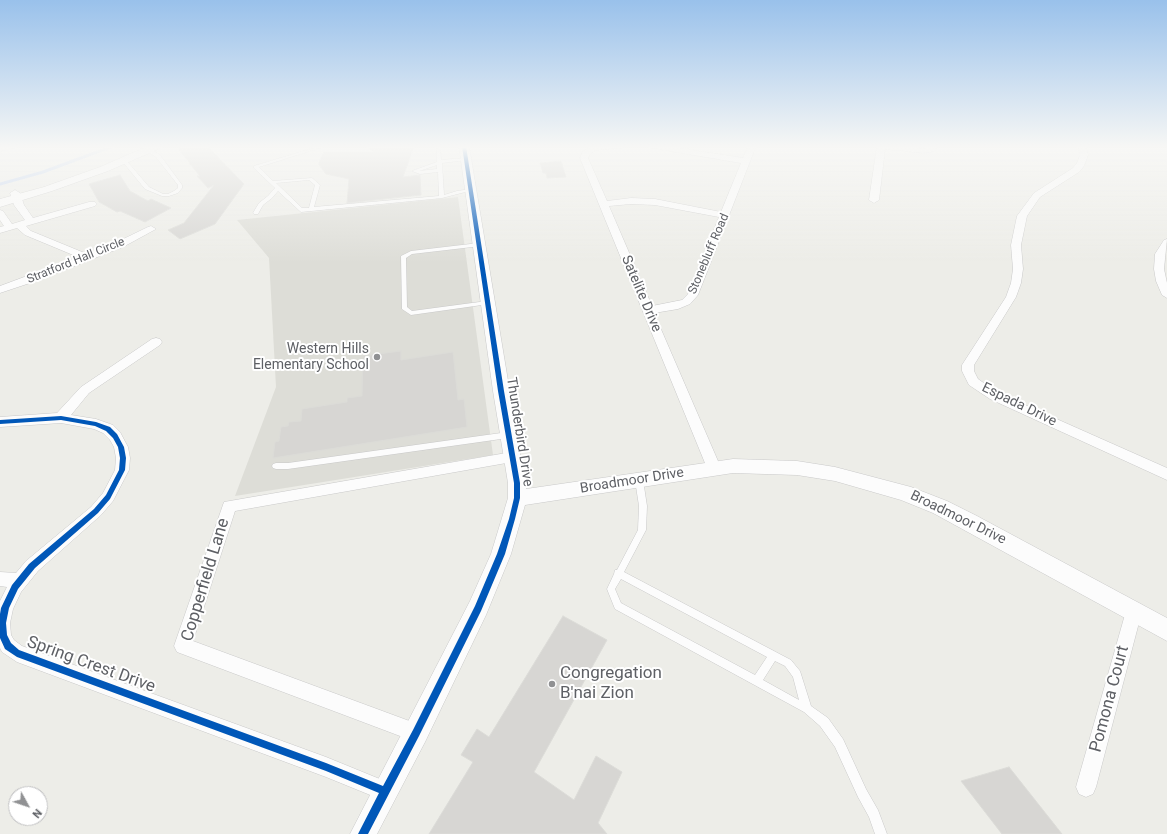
<!DOCTYPE html>
<html>
<head>
<meta charset="utf-8">
<style>
	body { margin:0 }
	#map { position:relative; width:1167px; height:834px; overflow:hidden; background:#edede8; font-family:Roboto,sans-serif }
	canvas { display:block }
	.north { position:absolute; left:8px; top:786px; width:40px; height:40px; box-sizing:border-box; background:#fff; border:1px solid #bfbfc1; border-radius:50%; rotate:130deg; font-size:11px; font-weight:700; line-height:16px; text-align:center; color:#5e6065 }
	.north::after { content:''; display:block; margin:auto; width:14px; height:18px; background:#909193; clip-path:polygon(50% 0,100% 100%,50% 72%,0 100%) }
</style>
</head>
<body>
<div id="map">
<canvas width="1167" height="834"></canvas>
<div class="north">N</div>
</div>
<script>
const context = document.querySelector('canvas').getContext('2d');
context.lineJoin = 'round';
function fillPath(path, color) {
  context.fillStyle = color;
  context.fill(path, 'evenodd');
}
function toPath(rows) {
  const path = new Path2D();
  for (const r of rows) {
    path.moveTo(r[0], r[1]);
    for (let i = 2; i < r.length; i += 2) path.lineTo(r[i], r[i + 1]);
  }
  return path;
}
function strokePath(path, color, width, dash) {
  context.strokeStyle = color;
  context.lineWidth = width;
  context.lineCap = dash ? 'butt' : 'round';
  context.setLineDash(dash || []);
  context.stroke(path);
}
function label(font, color, halo, rows, align = 'center') {
  context.font = font + ' Roboto,sans-serif';
  context.lineWidth = 4;
  context.setLineDash([]);
  context.textBaseline = 'middle';
  context.strokeStyle = halo;
  context.fillStyle = color;
  for (const [text, x, y, turn = 0] of rows) {
    context.save();
    context.translate(x, y);
    context.rotate((+turn || 0) * Math.PI / 180);
    context.textAlign = isNaN(turn) ? turn : align;
    if (halo) context.strokeText(text, 0, 0);
    context.fillText(text, 0, 0);
    context.restore();
  }
}
fillPath(toPath([
	[458,197,493,455,235,496,276,387,269,258,237,220]
]), '#ddddd7');
strokePath(toPath([
	[0,184,43,172,113,146]
]), '#c3d4f0', 3);
const building = toPath([
	[188,146,207,146,244,184,215,224,180,239,168,230,184,223,214,185,208,188,197,176,200,176,189,163,190,163,178,149,188,146],
	[366,146,414,146,403,177,420,175,421,195,347,203,349,179,326,174,319,165,319,162,324,152,374,152,366,146],
	[561,161,566,177,547,178,546,173,543,173,540,163,561,161],
	[120,175,130,191,148,201,151,199,171,208,145,222,120,211,117,212,99,202,89,184,120,175],
	[401,351,401,360,453,352,458,400,464,399,467,427,273,458,275,442,279,441,281,427,288,426,289,422,301,421,302,409,347,402,347,398,362,396,363,356,401,351],
	[563,616,607,640,534,772,574,800,596,756,622,772,598,823,607,834,429,834,473,762,461,755,477,729,489,737,563,616],
	[1009,767,1062,834,1002,834,961,781,1009,767]
]);
fillPath(building, '#d7d6d3');
strokePath(building, '#dcdcd8', 1);
const service = toPath([
	[320,146,326,146,259,167,273,181,312,178,320,185,314,207,439,196,438,172,420,174,412,171,437,162,436,146,440,146,441,160,466,158,468,159,466,160,442,163,444,195,457,191,471,189,473,190,442,198,301,212,278,191,272,198,263,205,258,214,254,214,253,213,259,203,268,196,275,188,254,168,254,166,320,146],
	[437,165,437,169,419,171,437,165],
	[309,180,315,185,309,208,302,208,276,183,309,180],
	[147,149,151,149,160,155,182,185,182,188,178,193,169,196,162,196,145,189,122,161,126,160,149,187,163,194,168,194,174,191,178,188,178,185,156,157,147,151,147,149],
	[479,243,482,245,481,246,412,254,406,258,407,307,412,311,487,301,489,302,489,304,411,315,402,309,401,256,411,251,479,243],
	[508,432,511,433,512,435,511,437,508,438,288,469,276,469,273,468,272,466,273,464,276,463,288,463,508,432],
	[639,477,642,478,643,480,647,506,646,530,624,572,791,660,800,671,811,706,828,718,843,739,866,789,878,810,887,834,875,834,869,817,858,797,835,747,820,726,804,712,615,609,607,589,614,574,615,570,617,570,638,530,639,506,635,480,636,478,639,477],
	[621,579,767,657,755,675,621,603,615,589,621,579],
	[775,661,785,666,793,677,799,700,763,680,775,661]
]);
const minor = toPath([
	[16,146,15,148,0,151,0,147,16,146],
	[591,146,625,146,621,148,596,150,590,154,588,158,607,201,631,198,655,199,721,212,741,163,652,148,648,146,667,146,743,158,748,146,756,146,698,295,690,304,678,309,654,313,721,468,719,472,714,474,709,472,707,468,580,158,583,151,591,146],
	[631,204,655,205,719,217,688,294,682,300,652,306,609,206,631,204],
	[877,146,903,146,924,149,929,146,937,146,935,151,924,153,885,149,879,200,874,203,869,200,877,146],
	[1078,146,1086,146,1088,155,1084,166,1079,172,1040,197,1027,216,1021,245,1023,269,1021,283,1016,297,974,365,974,371,978,379,998,393,1167,468,1167,480,990,399,969,385,962,371,962,365,1006,297,1011,283,1013,269,1011,245,1017,216,1034,193,1073,168,1077,163,1080,155,1078,146],
	[15,190,20,193,24,205,33,218,89,202,95,202,97,204,95,206,26,226,31,231,87,254,115,243,148,227,151,226,156,229,123,247,36,281,0,293,0,286,78,257,25,235,17,228,0,233,0,227,4,226,0,220,0,210,3,211,12,224,25,220,14,205,10,193,15,190],
	[1167,239,1164,269,1167,283,1167,298,1162,295,1156,281,1154,269,1155,254,1164,240,1167,239],
	[156,338,160,339,162,342,160,345,89,393,71,415,96,419,113,425,120,432,128,447,130,458,129,470,113,501,101,515,38,571,21,592,13,609,10,623,11,635,14,640,22,646,326,757,392,784,395,791,392,798,385,801,326,777,17,662,2,652,0,648,0,601,7,587,0,586,0,572,16,573,26,561,91,507,103,493,115,470,116,458,114,447,110,440,103,433,94,429,61,423,0,427,0,417,57,413,81,387,152,339,156,338],
	[512,452,517,453,519,457,517,461,512,462,235,511,193,641,423,726,425,733,423,740,416,742,177,652,174,646,224,502,512,452],
	[1134,603,1140,605,1142,611,1096,787,1093,794,1086,797,1079,794,1076,787,1126,611,1128,605,1134,603]
]);
const tertiary = toPath([
	[148,146,162,146,161,148,108,171,52,191,0,207,0,199,44,187,100,167,148,146],
	[459,146,469,146,526,489,733,459,797,461,835,467,911,487,947,501,977,516,1167,618,1167,641,933,513,901,500,835,481,797,475,733,473,525,505,511,554,486,615,425,742,377,834,350,834,470,601,491,554,508,498,508,483,493,391,459,146]
]);
strokePath(service, '#c9c9c9', 1);
strokePath(minor, '#c9c9c9', 1);
strokePath(tertiary, '#c9c9c9', 1);
fillPath(service, '#fcfcfc');
fillPath(minor, '#fcfcfc');
fillPath(tertiary, '#fcfcfc');
fillPath(toPath([
	[462,146,466,146,504,391,520,483,520,498,515,519,505,554,481,611,419,736,368,834,358,834,379,793,326,771,17,657,5,649,0,638,0,614,1,608,12,585,29,564,94,509,106,495,119,470,120,458,118,447,113,438,106,431,95,426,61,420,0,424,0,420,61,416,96,422,110,427,117,434,124,447,126,458,125,470,110,499,98,513,35,568,18,589,9,608,6,623,7,635,11,643,19,650,326,763,383,786,413,730,475,606,497,554,509,519,514,498,514,483,498,391,462,146]
]), '#0057b8');
const sky = context.createLinearGradient(0, 0, 0, 263);
sky.addColorStop(0, '#99c1eb');
sky.addColorStop(0.56, '#f7f7f5');
sky.addColorStop(1, '#f7f7f500');
context.fillStyle = sky;
context.fillRect(0, 0, 1167, 263);
for (const [x, y, r, color] of [
	[377,357,4,"#909193"],
	[552,684,4,"#909193"]
]) {
  const dot = new Path2D();
  dot.arc(x, y, r, 0, 2 * Math.PI);
  context.fillStyle = color;
  context.fill(dot);
  strokePath(dot, '#fff', 1.5);
}
label('12px', '#5e6065', '#fff', [
	["Stonebluff Road",709,254,-67],
	["Stratford Hall Circle",76,261,-22]
]);
label('14px', '#5e6065', '#fff', [
	["Satelite Drive",641,294,67],
	["Espada Drive",1019,405,26],
	["Thunderbird Drive",519,432,81],
	["Broadmoor Drive",632,481,-9],
	["Broadmoor Drive",958,518,26]
]);
label('14px', '#5e6065', '#fff', [
	["Western Hills",369,349],
	["Elementary School",369,365]
], 'right');
label('17px', '#5e6065', '#fff', [
	["Copperfield Lane",206,580,-73],
	["Spring Crest Drive",91,665,20],
	["Pomona Court",1110,699,-75]
]);
label('17px', '#5e6065', '#fff', [
	["Congregation",560,674],
	["B'nai Zion",560,694]
], 'left');
</script>
</body>
</html>
